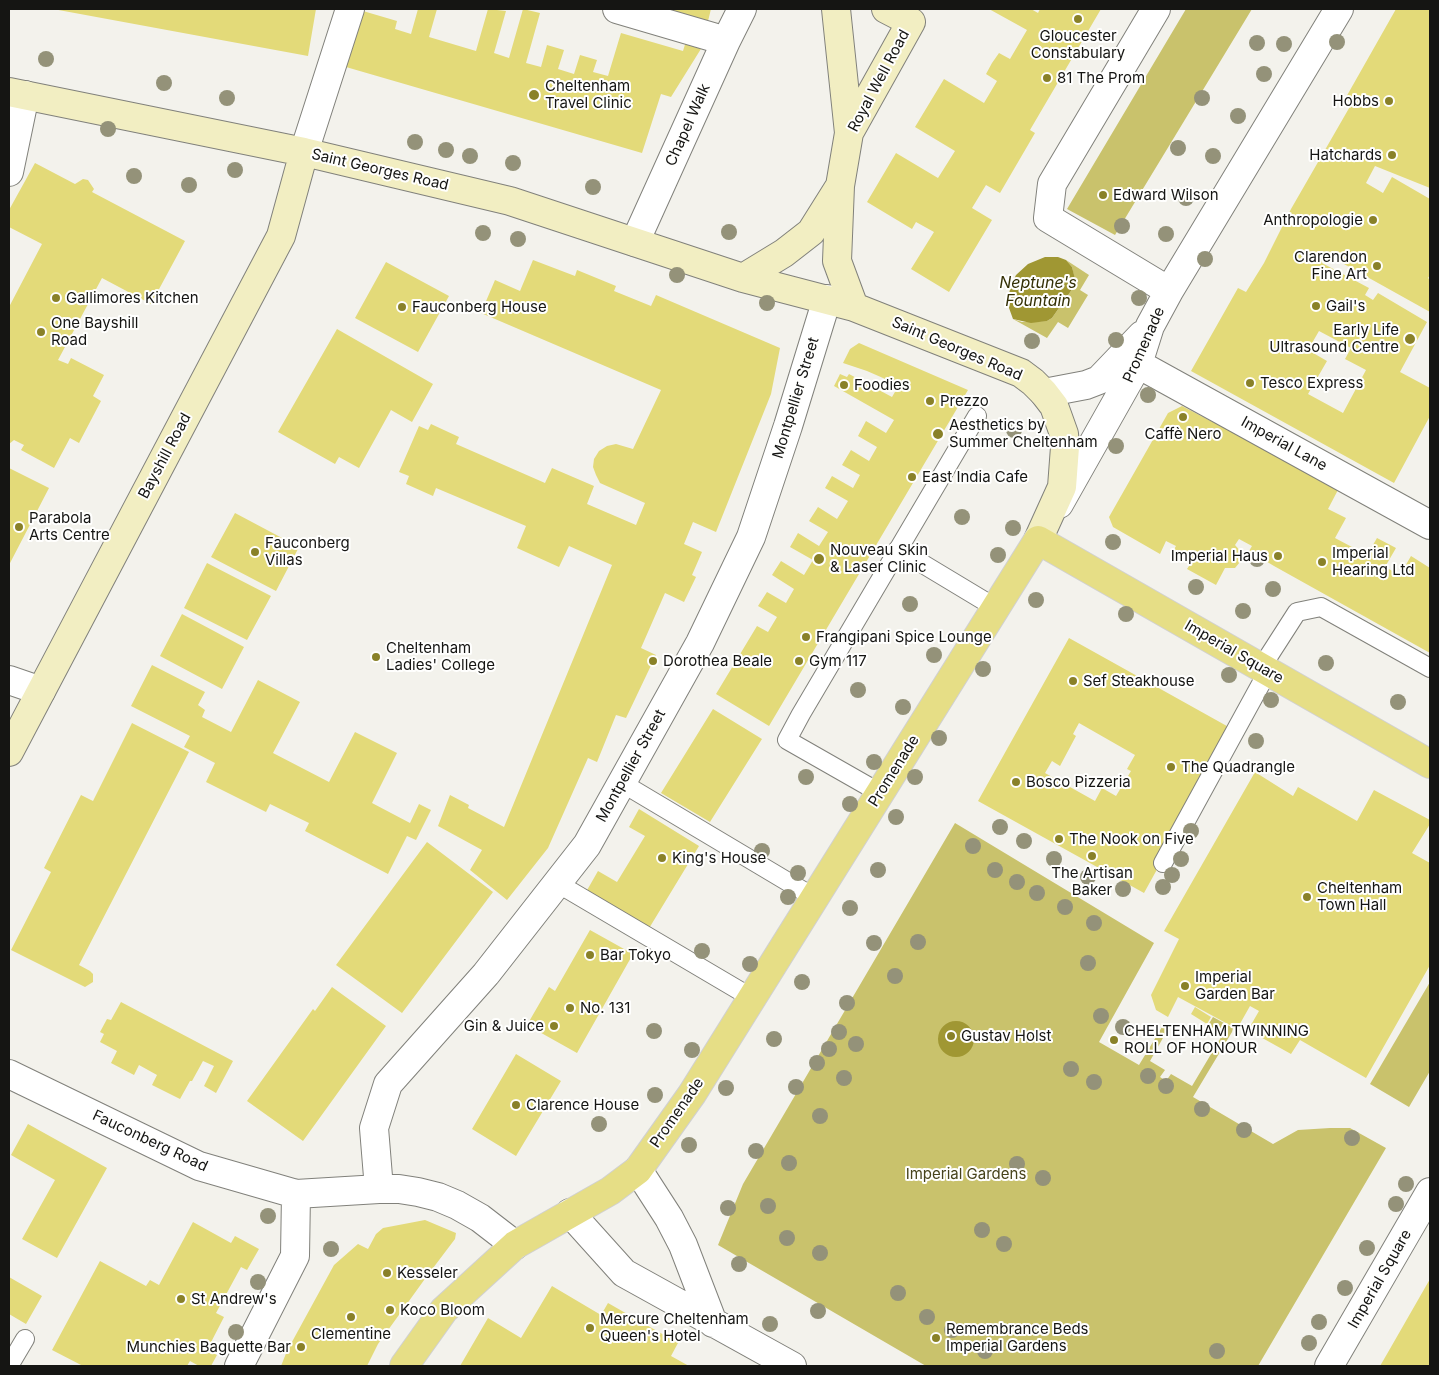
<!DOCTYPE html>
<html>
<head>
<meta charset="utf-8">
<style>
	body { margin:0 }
	#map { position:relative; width:1439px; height:1375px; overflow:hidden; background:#f3f2ec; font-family:Inter,sans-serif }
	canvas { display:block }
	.frame { position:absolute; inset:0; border:10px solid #151513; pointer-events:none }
</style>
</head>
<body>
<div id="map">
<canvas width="1439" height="1375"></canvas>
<div class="frame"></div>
</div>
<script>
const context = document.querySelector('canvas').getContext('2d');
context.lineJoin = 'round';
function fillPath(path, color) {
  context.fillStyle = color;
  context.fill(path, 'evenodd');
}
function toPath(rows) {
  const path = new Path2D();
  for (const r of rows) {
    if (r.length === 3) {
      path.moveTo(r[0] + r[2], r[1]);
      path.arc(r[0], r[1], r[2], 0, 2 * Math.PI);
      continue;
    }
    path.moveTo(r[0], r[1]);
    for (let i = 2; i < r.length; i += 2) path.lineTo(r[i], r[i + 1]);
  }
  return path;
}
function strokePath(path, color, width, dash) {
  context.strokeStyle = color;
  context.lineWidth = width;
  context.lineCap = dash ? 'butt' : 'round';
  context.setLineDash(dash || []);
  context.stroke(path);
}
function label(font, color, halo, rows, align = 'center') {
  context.font = font + ' Inter,sans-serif';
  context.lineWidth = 4;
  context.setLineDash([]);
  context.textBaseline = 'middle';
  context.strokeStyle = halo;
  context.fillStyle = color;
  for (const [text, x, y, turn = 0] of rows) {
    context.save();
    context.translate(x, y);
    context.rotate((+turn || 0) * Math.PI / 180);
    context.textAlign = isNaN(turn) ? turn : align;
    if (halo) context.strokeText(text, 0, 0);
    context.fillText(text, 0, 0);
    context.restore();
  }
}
fillPath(toPath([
	[1186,9,1252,9,1115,235,1067,209],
	[1066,260,1089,275,1080,290,1088,295,1068,328,1058,322,1047,338,1013,319,1022,322,1047,321,1052,318,1073,288,1075,281,1072,267],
	[955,823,1154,943,1099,1042,1139,1065,1162,1027,1168,1029,1150,1061,1165,1070,1160,1077,1166,1081,1171,1074,1192,1086,1223,1034,1208,1025,1213,1017,1233,1028,1232,1032,1193,1097,1273,1144,1298,1130,1330,1128,1350,1128,1386,1148,1258,1366,926,1366,718,1245,743,1184],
	[1430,982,1430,1071,1409,1107,1370,1084]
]), '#c9c26c');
fillPath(toPath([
	[1045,257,1058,257,1066,260,1072,267,1074,275,1075,281,1073,288,1052,318,1047,321,1031,323,1013,319,1009,308,1008,298,1011,285,1016,275,1028,264],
	[956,1039,18]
]), '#a09733');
fillPath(toPath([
	[53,9,316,9,308,56],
	[418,9,437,9,429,37,476,51,488,9,506,11,494,53,509,58,523,9,540,13,526,63,541,67,547,45,564,50,558,69,574,74,580,55,597,60,593,72,608,76,621,33,683,51,687,38,704,44,671,97,661,94,642,153,346,67,363,11,397,21,395,29,411,34],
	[664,9,711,9,708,21],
	[989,9,1031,9,1038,13,1040,9,1101,9,1030,130,1035,133,1000,193,986,185,972,208,992,220,949,292,911,269,934,232,916,222,912,229,867,202,896,153,938,178,955,151,915,127,944,79,984,103,997,81,986,74,992,63,999,53,1010,59,1027,30],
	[1396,9,1430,9,1430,188,1375,166,1366,183,1383,193,1392,177,1430,199,1430,275,1428,278,1430,280,1430,312,1326,254,1322,263,1369,288,1365,295,1373,300,1378,293,1427,322,1400,372,1430,388,1430,416,1394,483,1191,371,1238,288,1246,292,1264,263,1291,209,1352,103,1345,99],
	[1319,331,1351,348,1345,359,1366,370,1343,413,1308,394,1327,361,1308,350],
	[35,163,75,184,83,179,88,180,94,189,92,192,185,241,151,304,102,278,58,360,68,364,71,358,104,375,93,396,101,401,79,443,70,438,54,468,21,450,24,445,14,440,9,444,9,307,42,244,9,227,9,210],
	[533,260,575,276,577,270,616,286,614,291,651,306,656,295,780,348,771,394,716,532,693,522,684,544,702,552,692,575,696,577,684,602,665,593,641,648,656,655,626,718,616,715,597,762,588,758,548,848,507,900,470,870,482,850,438,826,450,795,469,805,468,808,504,827,612,565,569,546,559,567,517,548,526,526,436,488,433,496,406,484,409,476,399,472,419,426,428,430,431,424,459,437,456,444,545,483,552,468,594,486,587,504,636,525,645,503,600,483,596,475,593,467,594,459,599,451,607,446,616,444,633,449,661,390,481,313,495,280,520,291],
	[386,262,449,296,418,352,355,318],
	[337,329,433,384,412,422,391,410,359,468,339,457,335,464,278,432],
	[859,343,968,390,769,726,716,694,757,626,768,632,777,617,758,606,767,592,786,603,794,589,772,575,781,561,804,575,813,560,790,547,798,533,819,546,828,532,809,521,818,507,837,519,848,501,825,488,832,476,853,488,860,475,842,465,851,450,869,461,877,447,858,436,866,421,886,433,894,420,834,386,840,374,847,377,849,374,892,397,899,385,867,371,843,363,850,349],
	[1182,406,1339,488,1328,509,1346,518,1335,538,1367,555,1377,538,1396,548,1385,567,1400,575,1411,556,1430,568,1430,653,1274,566,1249,551,1252,546,1239,539,1235,545,1243,554,1240,562,1235,568,1225,568,1216,585,1187,569,1191,563,1172,553,1176,546,1166,541,1160,554,1113,527,1109,517,1159,429,1168,413],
	[9,468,49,488,9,565],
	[235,513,299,547,276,591,211,557],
	[207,563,271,596,247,640,184,608],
	[182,614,244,647,222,689,160,656],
	[1069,638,1234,730,1144,893,978,801],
	[1079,723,1135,755,1127,769,1131,771,1116,796,1102,788,1095,801,1045,773,1052,761,1060,766,1076,736,1073,734],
	[152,665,205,692,198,705,205,710,202,717,231,732,258,680,300,702,273,753,329,782,355,732,397,753,372,803,410,823,419,804,431,810,416,840,407,836,388,874,305,831,309,823,270,804,266,812,206,782,215,763,184,747,190,736,131,706],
	[713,709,762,739,710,822,661,793],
	[132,723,189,752,79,965,90,971,93,974,93,982,85,987,11,950,51,872,44,868,81,795,93,801],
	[1255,772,1293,796,1298,787,1357,821,1374,790,1430,820,1430,824,1412,853,1430,863,1430,965,1366,1078,1300,1040,1291,1054,1248,1030,1259,1011,1250,1006,1237,1029,1178,997,1168,1017,1156,1010,1151,995,1179,939,1164,931],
	[639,809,699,846,648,930,586,892,598,871,617,882,645,836,629,827],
	[427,842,493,892,402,1013,336,965],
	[590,930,633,954,577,1053,527,1025,549,987,555,991],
	[332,987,386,1026,303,1141,247,1101,313,1009,315,1011],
	[121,1002,233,1061,216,1093,204,1086,214,1066,203,1061,192,1081,190,1081,180,1099,152,1085,157,1075,139,1065,134,1075,111,1063,117,1051,100,1042,104,1034,100,1032,107,1019,111,1020],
	[1195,1007,1211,1017,1207,1024,1191,1014],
	[516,1054,561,1081,516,1156,472,1129],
	[28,1124,107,1168,57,1258,22,1239,55,1180,11,1155],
	[425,1220,456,1233,455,1239,427,1276,378,1344,367,1366,281,1366,287,1351,334,1265,358,1244,368,1249,376,1234,383,1228],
	[193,1222,231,1243,235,1236,259,1249,247,1270,241,1267,216,1313,224,1317,207,1350,217,1355,211,1366,199,1366,190,1361,187,1366,83,1366,52,1350,100,1261,146,1286,150,1280,159,1285],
	[9,1277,42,1296,26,1324,9,1314],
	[1430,1279,1430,1366,1380,1366,1387,1354],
	[552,1286,601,1315,608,1303,678,1343,671,1356,689,1366,460,1366,488,1318,521,1338]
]), '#e3da79');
const lane = toPath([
	[898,549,996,608],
	[1261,668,1297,612,1321,607,1430,668],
	[622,783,815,898],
	[880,793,787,740,801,714,977,416],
	[1163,863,1268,671],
	[557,883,752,998],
	[9,1366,25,1339]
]);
const street = toPath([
	[617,9,726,41],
	[1156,9,1052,184,1048,218,1169,291],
	[304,152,350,9],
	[9,172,25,95],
	[635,242,726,41,742,9],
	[1138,364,1430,525],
	[1044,393,1086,385,1099,380,1142,335],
	[1059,504,1138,364,1150,326,1169,291,1339,9],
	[9,680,41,691],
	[9,1074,199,1166,296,1194,379,1189,399,1189,418,1192,438,1197,457,1205,480,1218,515,1245],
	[638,1170,669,1218,683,1245,713,1323],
	[379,1189,374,1128,388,1084,486,974,587,845,700,643,751,537,788,426,827,299],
	[570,1213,624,1273,792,1366],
	[239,1366,295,1256,296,1194],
	[1329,1366,1430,1192]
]);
const secondary = toPath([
	[836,9,849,133],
	[9,92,304,152,510,201,743,278,854,307,1021,373,1033,382,1044,393,1054,406,1064,434,1065,447,1062,487,1038,540],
	[743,278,784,253,811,232,838,189],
	[854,307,837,261,840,186,849,133,911,22,886,9],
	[9,752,281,236,304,152]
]);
const primary = toPath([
	[404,1366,444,1310,515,1245,610,1191,638,1170,692,1094,1038,540,1430,764]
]);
strokePath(lane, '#81817b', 20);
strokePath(street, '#81817b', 30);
strokePath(secondary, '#81817b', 30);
strokePath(primary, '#d0d0d0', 30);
strokePath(lane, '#fff', 18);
strokePath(street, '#fff', 28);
strokePath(secondary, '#f2eec2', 28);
strokePath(primary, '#e6de86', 28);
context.fillStyle = '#949279';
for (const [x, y] of [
	[1337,42],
	[1257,43],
	[1284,44],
	[46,59],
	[1264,74],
	[164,83],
	[227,98],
	[1202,98],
	[1238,116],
	[108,129],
	[415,142],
	[1178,148],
	[446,150],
	[470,156],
	[1213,156],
	[513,163],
	[235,170],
	[134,176],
	[189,185],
	[593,187],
	[1186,198],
	[1122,226],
	[729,232],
	[483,233],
	[1166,234],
	[518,239],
	[1205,259],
	[677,275],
	[1139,298],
	[767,303],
	[1116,340],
	[1032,341],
	[1148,395],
	[1014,430],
	[1116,446],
	[962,517],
	[1013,528],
	[1113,542],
	[998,555],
	[1257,559],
	[1196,587],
	[1273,589],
	[1036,600],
	[910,604],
	[1243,611],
	[1126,614],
	[934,655],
	[1326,663],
	[983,669],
	[1229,675],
	[858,690],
	[1271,700],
	[1398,702],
	[903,707],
	[939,738],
	[1256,741],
	[874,762],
	[806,777],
	[915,777],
	[850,804],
	[896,817],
	[1000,827],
	[1191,831],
	[1024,841],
	[973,846],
	[762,851],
	[1054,859],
	[1181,859],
	[878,870],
	[995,870],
	[798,873],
	[1172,875],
	[1088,877],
	[1017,882],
	[1163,887],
	[1123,889],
	[1037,893],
	[788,897],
	[1065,907],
	[850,908],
	[1094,923],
	[918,942],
	[874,943],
	[702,951],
	[1088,963],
	[750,964],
	[895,976],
	[802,982],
	[847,1003],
	[1101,1016],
	[1123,1027],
	[654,1031],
	[839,1032],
	[774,1039],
	[856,1044],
	[829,1049],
	[692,1050],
	[817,1063],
	[1071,1069],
	[1148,1076],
	[844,1078],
	[1094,1082],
	[1166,1086],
	[796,1087],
	[726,1088],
	[655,1095],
	[1202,1109],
	[820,1116],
	[599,1124],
	[1244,1130],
	[1352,1138],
	[689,1145],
	[756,1151],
	[789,1163],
	[1017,1164],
	[1043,1178],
	[1406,1184],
	[1396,1204],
	[768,1206],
	[728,1208],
	[268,1216],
	[982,1230],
	[787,1238],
	[1004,1244],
	[1367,1248],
	[331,1249],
	[820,1253],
	[739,1264],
	[258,1282],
	[1345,1288],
	[898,1293],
	[818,1311],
	[927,1317],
	[1319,1322],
	[770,1324],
	[952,1330],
	[236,1332],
	[1309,1343],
	[985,1351],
	[1217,1351]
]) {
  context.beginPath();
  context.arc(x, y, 8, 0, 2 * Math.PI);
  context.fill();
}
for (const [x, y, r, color] of [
	[1078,19,5,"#898128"],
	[1047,78,5,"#898128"],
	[534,95,6,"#898128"],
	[1389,101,5,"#898128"],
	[1392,155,5,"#898128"],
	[1103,195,5,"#898128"],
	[1373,220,5,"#898128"],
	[1377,266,5,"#898128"],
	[56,298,5,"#898128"],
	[1316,306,5,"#898128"],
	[402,307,5,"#898128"],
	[41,332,5,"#898128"],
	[1410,339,6,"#898128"],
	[1250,383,5,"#898128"],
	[844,385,5,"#898128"],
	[930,401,5,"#898128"],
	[1183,417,5,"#898128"],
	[938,434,6,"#898128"],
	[912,477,5,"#898128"],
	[19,527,5,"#898128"],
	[255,552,5,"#898128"],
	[1278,556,5,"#898128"],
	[819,559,6,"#898128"],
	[1322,562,5,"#898128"],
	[806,637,5,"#898128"],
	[376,657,5,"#898128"],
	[653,661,5,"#898128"],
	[799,661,5,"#898128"],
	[1073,681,5,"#898128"],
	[1171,767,5,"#898128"],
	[1016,782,5,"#898128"],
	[1059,839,5,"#898128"],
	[1092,856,5,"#898128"],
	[662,858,5,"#898128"],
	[1307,897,5,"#898128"],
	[590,955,5,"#898128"],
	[1185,986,5,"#898128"],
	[570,1008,5,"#898128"],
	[554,1026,5,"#898128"],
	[951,1036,5,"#898128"],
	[1114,1040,5,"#898128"],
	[516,1105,5,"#898128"],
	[387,1273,5,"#898128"],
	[181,1299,5,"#898128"],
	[390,1310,5,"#898128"],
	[351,1317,5,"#898128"],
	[590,1328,5,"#898128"],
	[936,1338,5,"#898128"],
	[301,1347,5,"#898128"]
]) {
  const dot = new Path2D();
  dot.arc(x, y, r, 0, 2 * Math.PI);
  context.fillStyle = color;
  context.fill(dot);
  strokePath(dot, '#fffffe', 2);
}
label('15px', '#151513', '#fffffe', [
	["Gloucester",1078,36,"center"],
	["Constabulary",1078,53,"center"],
	["81 The Prom",1057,78],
	["Cheltenham",545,86],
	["Travel Clinic",545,103],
	["Hobbs",1379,101,"right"],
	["Hatchards",1382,155,"right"],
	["Edward Wilson",1113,195],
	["Anthropologie",1363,220,"right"],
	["Clarendon",1367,257,"right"],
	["Fine Art",1367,274,"right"],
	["Gallimores Kitchen",66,298],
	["Gail's",1326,306],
	["Fauconberg House",412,307],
	["One Bayshill",51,323],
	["Road",51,340],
	["Early Life",1399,330,"right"],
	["Ultrasound Centre",1399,347,"right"],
	["Tesco Express",1260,383],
	["Foodies",854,385],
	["Prezzo",940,401],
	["Aesthetics by",949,425],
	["Summer Cheltenham",949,442],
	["Caffè Nero",1183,434,"center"],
	["East India Cafe",922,477],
	["Parabola",29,518],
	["Arts Centre",29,535],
	["Fauconberg",265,543],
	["Villas",265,560],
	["Nouveau Skin",830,550],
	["& Laser Clinic",830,567],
	["Imperial",1332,553],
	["Hearing Ltd",1332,570],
	["Imperial Haus",1268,556,"right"],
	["Frangipani Spice Lounge",816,637],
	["Cheltenham",386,648],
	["Ladies' College",386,665],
	["Dorothea Beale",663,661],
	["Gym 117",809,661],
	["Sef Steakhouse",1083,681],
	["The Quadrangle",1181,767],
	["Bosco Pizzeria",1026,782],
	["The Nook on Five",1069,839],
	["King's House",672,858],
	["The Artisan",1092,873,"center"],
	["Baker",1092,890,"center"],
	["Cheltenham",1317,888],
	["Town Hall",1317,905],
	["Bar Tokyo",600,955],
	["Imperial",1195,977],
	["Garden Bar",1195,994],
	["No. 131",580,1008],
	["Gin & Juice",544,1026,"right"],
	["CHELTENHAM TWINNING",1124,1031],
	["ROLL OF HONOUR",1124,1048],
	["Gustav Holst",961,1036],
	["Clarence House",526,1105],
	["Kesseler",397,1273],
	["St Andrew's",191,1299],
	["Koco Bloom",400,1310],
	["Mercure Cheltenham",600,1319],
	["Queen's Hotel",600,1336],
	["Remembrance Beds",946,1329],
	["Imperial Gardens",946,1346],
	["Clementine",351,1334,"center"],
	["Munchies Baguette Bar",291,1347,"right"]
], 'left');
label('15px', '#151513', '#fffffe', [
	["Royal Well Road",879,81,-62],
	["Chapel Walk",688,125,-66],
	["Saint Georges Road",380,170,13],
	["Promenade",1144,345,-66],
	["Saint Georges Road",957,349,23],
	["Montpellier Street",796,398,-73],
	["Imperial Lane",1284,444,29],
	["Bayshill Road",165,456,-62],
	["Imperial Square",1234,652,30],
	["Montpellier Street",631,766,-61],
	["Promenade",894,771,-58],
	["Promenade",677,1113,-55],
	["Fauconberg Road",150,1141,25],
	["Imperial Square",1380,1279,-60]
]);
label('15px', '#47431b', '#fffffe', [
	["Imperial Gardens",966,1174]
]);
label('italic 16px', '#343005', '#fffffe', [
	["Neptune's",1038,283],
	["Fountain",1038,301]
]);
</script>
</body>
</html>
